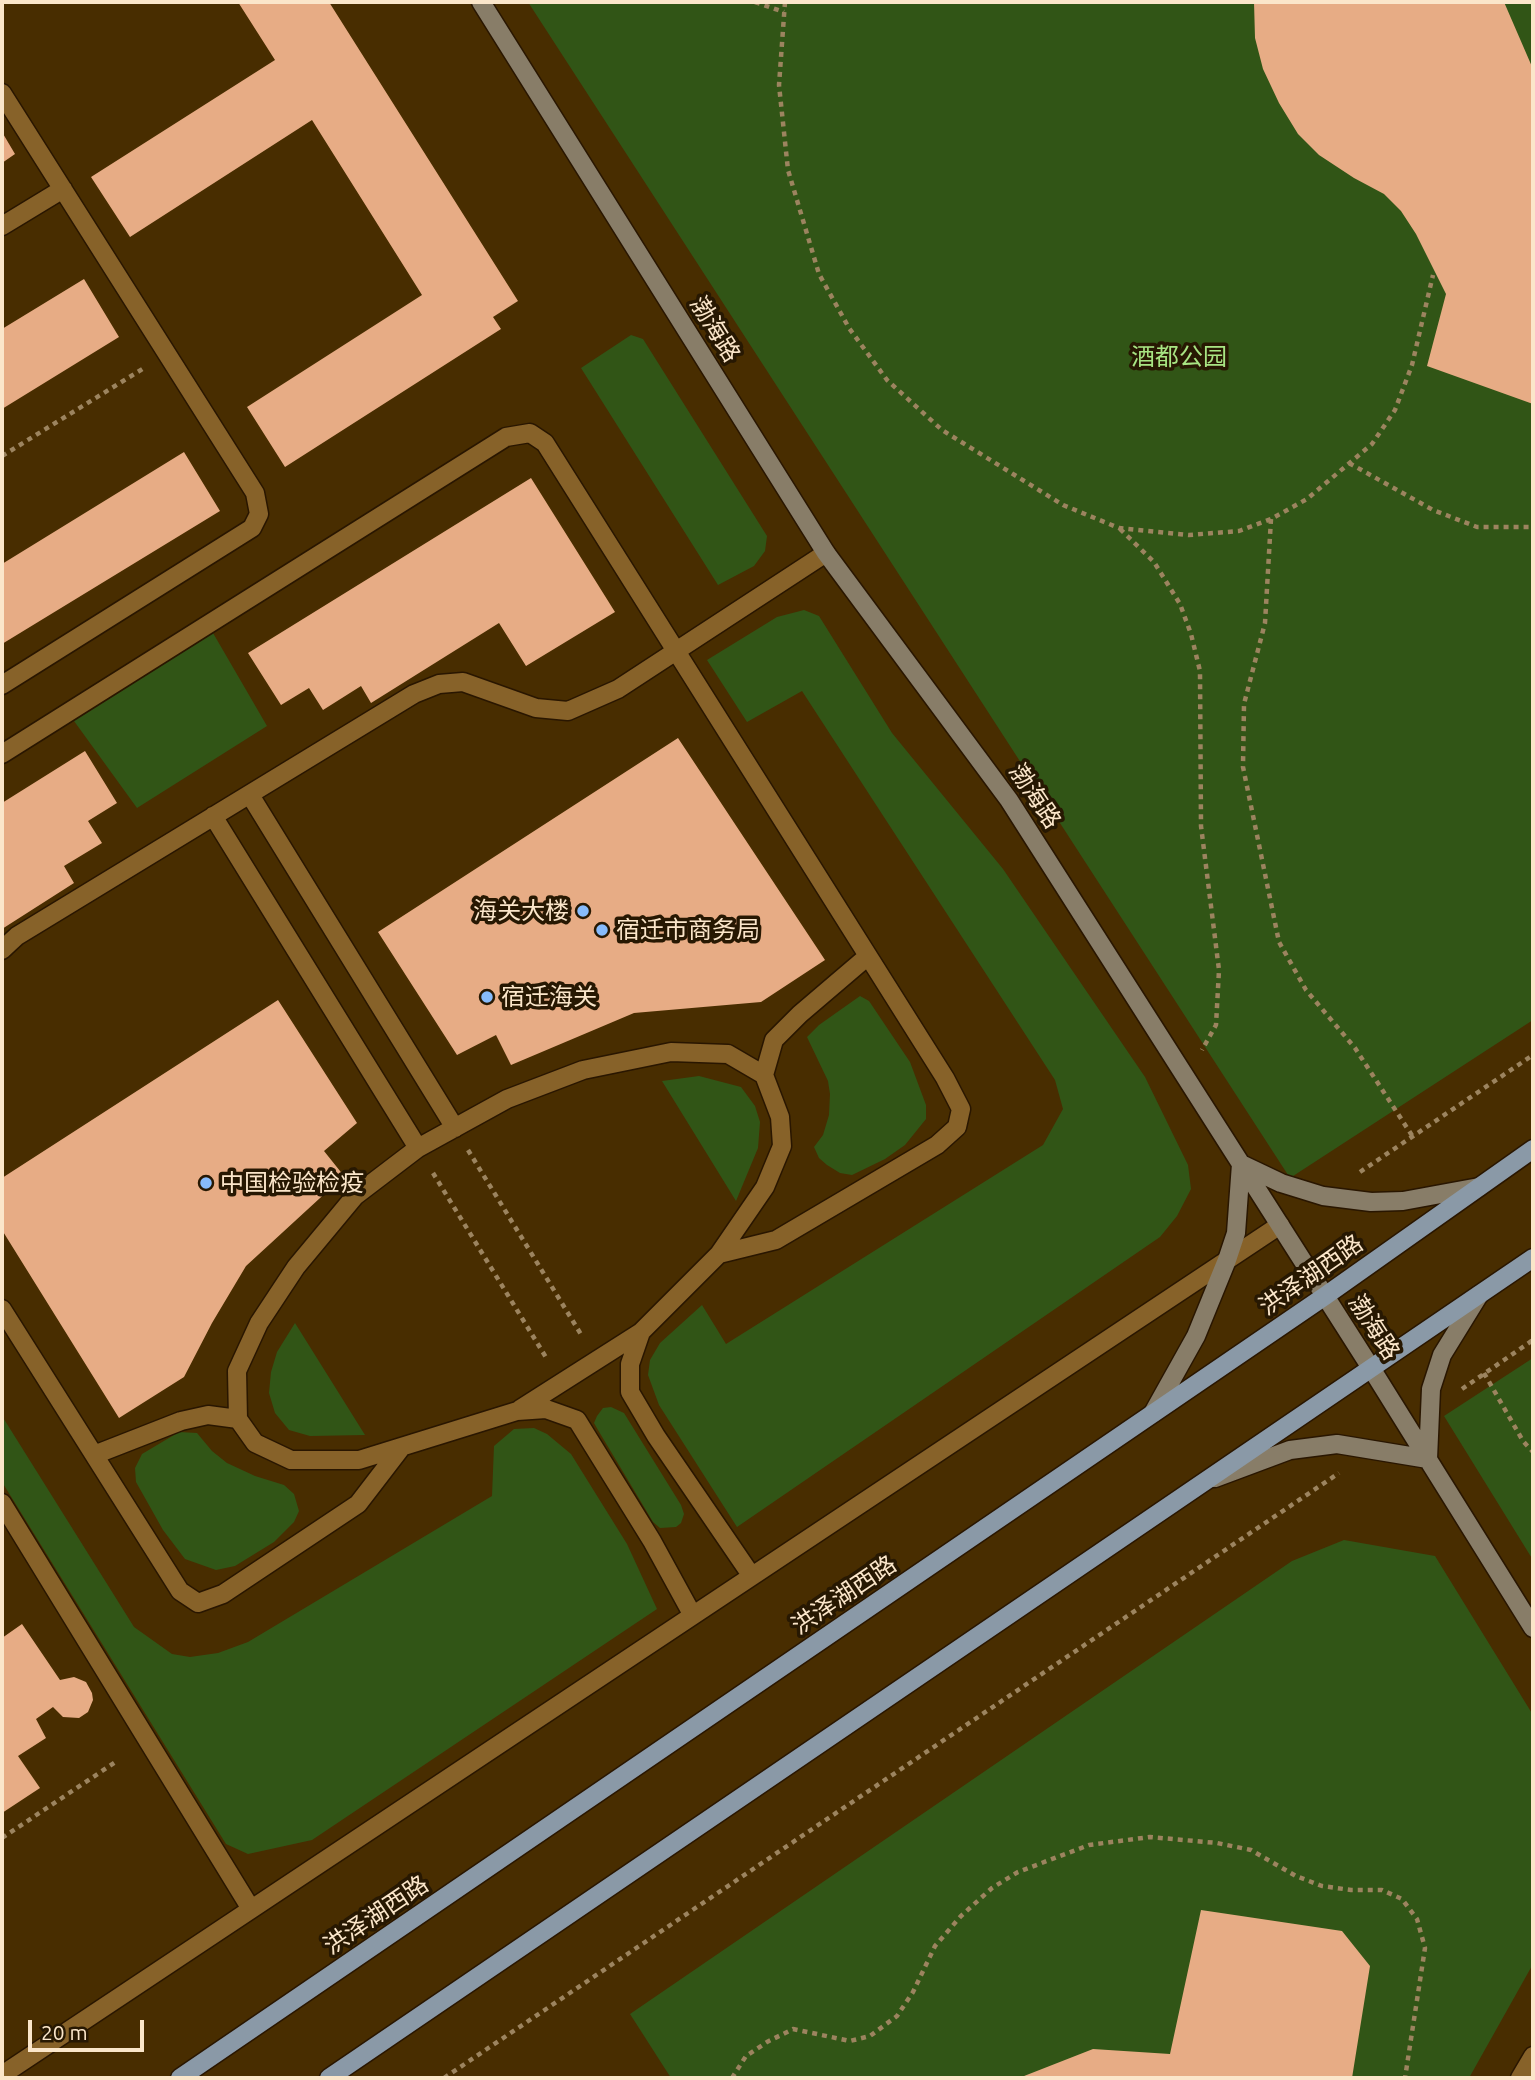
<!DOCTYPE html>
<html>
<head>
<meta charset="utf-8">
<style>
	body { margin:0 }
	#map { position:relative; width:1535px; height:2080px; overflow:hidden; background:#482d00; font-family:Ubuntu,sans-serif }
	canvas { display:block }
	.frame { position:absolute; inset:0; border:4px solid #fbe6ca; pointer-events:none }
	.scale { position:absolute; left:28px; top:2020px; width:116px; height:32px; box-sizing:border-box; border:4px solid #fbe6ca; border-top:0; padding-left:9px; font-size:21px; line-height:24px; white-space:nowrap; color:#fbe6ca; -webkit-text-stroke:5px #271802; paint-order:stroke }
</style>
</head>
<body>
<div id="map">
<canvas width="1535" height="2080"></canvas>
<div class="frame"></div>
<div class="scale">20 m</div>
</div>
<script>
const context = document.querySelector('canvas').getContext('2d');
context.lineJoin = 'round';
function fillPath(path, color) {
  context.fillStyle = color;
  context.fill(path, 'evenodd');
}
function toPath(rows) {
  const path = new Path2D();
  for (const r of rows) {
    path.moveTo(r[0], r[1]);
    for (let i = 2; i < r.length; i += 2) path.lineTo(r[i], r[i + 1]);
  }
  return path;
}
function strokePath(path, color, width, dash) {
  context.strokeStyle = color;
  context.lineWidth = width;
  context.lineCap = dash ? 'butt' : 'round';
  context.setLineDash(dash || []);
  context.stroke(path);
}
function label(font, color, halo, rows, align = 'center') {
  context.font = font + ' Ubuntu,"Noto Sans SC",sans-serif';
  context.lineWidth = 7;
  context.setLineDash([]);
  context.textBaseline = 'middle';
  context.strokeStyle = halo;
  context.fillStyle = color;
  for (const [text, x, y, turn = 0] of rows) {
    context.save();
    context.translate(x, y);
    context.rotate((+turn || 0) * Math.PI / 180);
    context.textAlign = isNaN(turn) ? turn : align;
    if (halo) context.strokeText(text, 0, 0);
    context.fillText(text, 0, 0);
    context.restore();
  }
}
fillPath(toPath([
	[528,2,1533,2,1533,1020,1290,1178],
	[631,335,643,339,767,536,765,551,754,566,718,585,581,368],
	[804,610,819,616,892,733,1003,869,1145,1077,1188,1165,1191,1189,1177,1216,1160,1237,737,1527,659,1405,648,1375,650,1360,660,1343,702,1305,726,1344,1043,1145,1063,1109,1055,1080,802,691,747,722,707,660,777,617],
	[213,633,267,726,137,808,74,721],
	[860,996,869,1001,910,1062,926,1105,926,1119,905,1145,885,1159,852,1175,840,1173,827,1165,819,1158,814,1147,823,1135,829,1115,830,1094,828,1081,807,1037,819,1025],
	[699,1076,741,1087,755,1106,760,1122,758,1148,736,1201,662,1081],
	[295,1323,365,1435,310,1436,289,1430,275,1413,269,1393,271,1372,277,1352],
	[1533,1358,1533,1560,1444,1416],
	[611,1407,624,1413,681,1505,684,1514,681,1523,676,1527,660,1528,653,1522,598,1430,594,1423,597,1416,603,1408],
	[2,1416,134,1627,172,1654,190,1657,218,1653,248,1642,492,1496,494,1446,514,1429,534,1428,547,1434,571,1454,627,1544,657,1609,312,1840,248,1854,226,1844,2,1482],
	[179,1432,197,1433,212,1451,227,1463,255,1476,284,1485,294,1494,299,1511,294,1522,274,1542,235,1566,216,1570,185,1559,163,1530,136,1482,135,1468,142,1454],
	[1344,1540,1435,1556,1533,1715,1533,1964,1469,2078,671,2078,630,2014,1292,1561]
]), '#315516');
fillPath(toPath([
	[238,2,329,2,518,301,493,317,501,329,285,467,247,407,422,295,312,120,130,237,91,177,275,60],
	[1254,2,1504,2,1533,69,1533,404,1427,366,1446,294,1416,234,1401,211,1384,194,1354,178,1319,155,1298,134,1279,103,1263,69,1255,38],
	[2,132,15,154,2,163],
	[84,279,119,337,2,409,2,329],
	[184,452,220,511,2,644,2,564],
	[531,478,615,612,526,666,499,623,371,703,361,686,323,710,309,688,281,705,248,653],
	[678,738,825,960,761,1002,634,1013,511,1065,496,1035,457,1055,378,932],
	[85,751,117,803,88,821,102,843,64,866,74,883,2,929,2,803],
	[278,1000,357,1123,324,1151,344,1176,246,1266,212,1323,184,1377,119,1418,2,1230,2,1178],
	[22,1624,60,1680,74,1677,86,1682,92,1693,93,1700,88,1712,79,1718,63,1717,53,1707,36,1719,46,1738,18,1756,40,1788,2,1813,2,1638],
	[1201,1910,1342,1931,1370,1966,1352,2078,1019,2078,1093,2049,1170,2054]
]), '#e7ac85');
const lane = toPath([
	[2,93,255,493,259,514,252,528,2,685],
	[2,226,63,189],
	[2,754,506,437,530,433,545,443,945,1078,961,1109,957,1127,937,1145,776,1240,719,1254],
	[250,795,455,1128],
	[213,816,418,1148],
	[2,950,17,936,414,694,439,684,463,682,536,708,568,711,618,689,826,553],
	[764,1075,774,1040,800,1014,868,956],
	[2,1309,180,1591,198,1603,223,1594,358,1504,401,1448],
	[520,1409,641,1332],
	[94,1455,181,1421,208,1415,238,1419],
	[2,1503,251,1909],
	[692,1614,652,1541,577,1420,546,1409,517,1411,359,1460,291,1460,255,1443,238,1419,237,1371,259,1323,296,1267,355,1196,418,1148,507,1099,583,1070,671,1052,728,1054,764,1075,780,1117,782,1146,765,1187,719,1254,641,1332,630,1364,630,1392,656,1436,751,1575],
	[2,2075,1280,1225],
	[1520,2078,1533,2056]
]);
const secondary = toPath([
	[481,2,826,553,1009,800,1371,1368,1533,1628],
	[1153,1413,1196,1336,1227,1260,1236,1233,1241,1164,1281,1183,1323,1196,1371,1202,1403,1201,1479,1187],
	[1215,1478,1290,1450,1337,1444,1428,1459,1431,1389,1442,1355,1479,1295]
]);
const primary = toPath([
	[180,2078,1325,1296,1533,1149],
	[329,2078,1533,1258]
]);
strokePath(lane, '#291600', 21);
strokePath(secondary, '#291600', 21);
strokePath(primary, '#291600', 21);
strokePath(toPath([
	[755,2,784,12],
	[785,2,779,85,788,170,819,274,849,328,887,380,942,430,1063,505,1119,528,1189,535,1239,531,1271,519,1307,499,1372,444,1395,410,1412,365,1433,275],
	[2,456,144,368],
	[1349,463,1433,510,1477,527,1533,527],
	[1271,519,1265,623,1244,704,1243,767,1279,942,1306,990,1355,1048,1413,1137],
	[1120,529,1154,562,1180,604,1191,634,1200,671,1201,826,1219,970,1216,1025,1202,1050],
	[468,1150,582,1336],
	[1360,1172,1533,1055],
	[433,1173,547,1359],
	[1484,1373,1523,1441,1533,1452],
	[1462,1389,1533,1340],
	[2,1838,117,1761],
	[444,2078,1339,1473],
	[732,2078,746,2056,767,2042,793,2029,850,2041,870,2036,897,2016,913,1992,935,1946,961,1916,992,1888,1018,1872,1089,1845,1150,1837,1217,1843,1251,1850,1296,1876,1322,1886,1351,1890,1382,1890,1402,1899,1417,1919,1425,1948,1405,2078]
]), '#9c845f', 4.5, [5, 5]);
strokePath(lane, '#876229', 18);
strokePath(secondary, '#887d68', 18);
strokePath(primary, '#8a99a7', 18);
for (const [x, y, r, color] of [
	[583,911,7,"#87bbfb"],
	[602,930,7,"#87bbfb"],
	[487,997,7,"#87bbfb"],
	[206,1183,7,"#87bbfb"]
]) {
  const dot = new Path2D();
  dot.arc(x, y, r, 0, 2 * Math.PI);
  context.fillStyle = color;
  context.fill(dot);
  strokePath(dot, '#271802', 2.5);
}
label('24px', '#fbe6ca', '#271802', [
	["渤海路",715,329,58],
	["渤海路",1035,796,56],
	["洪泽湖西路",1311,1275,-35],
	["渤海路",1374,1327,57],
	["洪泽湖西路",844,1595,-34],
	["洪泽湖西路",376,1915,-34]
]);
label('24px', '#a8e583', '#271802', [
	["酒都公园",1179,357]
]);
label('24px', '#fbe6ca', '#271802', [
	["海关大楼",569,911,"right"],
	["宿迁市商务局",616,930],
	["宿迁海关",501,997],
	["中国检验检疫",220,1183]
], 'left');
</script>
</body>
</html>
